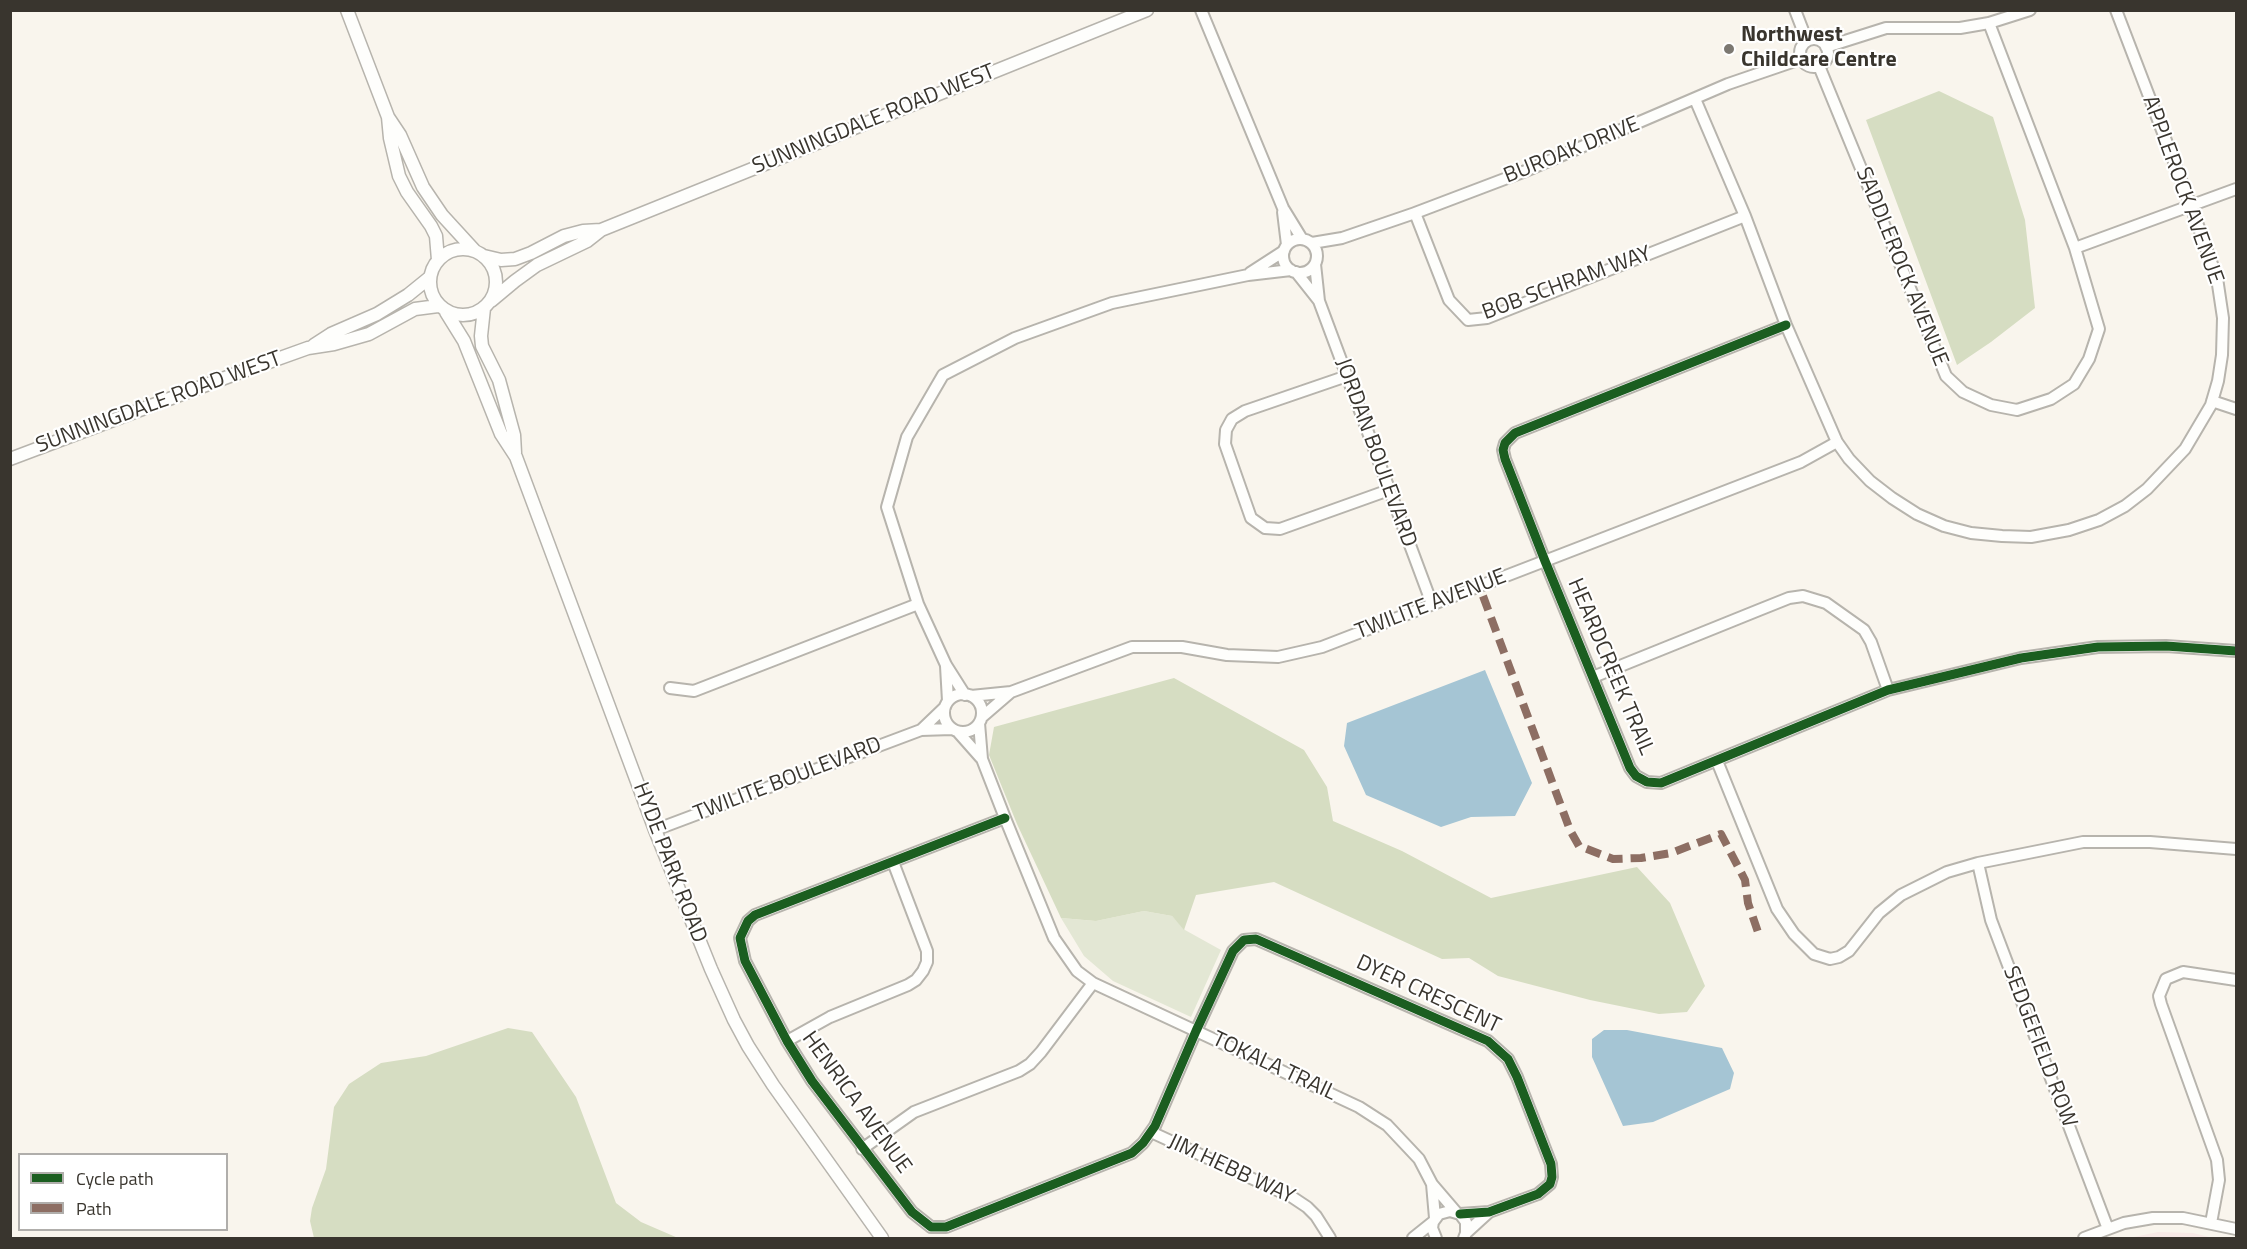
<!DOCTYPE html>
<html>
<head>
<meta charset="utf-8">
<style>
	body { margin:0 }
	#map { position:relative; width:2247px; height:1249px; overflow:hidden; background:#f9f5ed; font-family:"Titillium Web",sans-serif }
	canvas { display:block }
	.frame { position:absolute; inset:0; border:12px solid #39352e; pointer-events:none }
	.legend { position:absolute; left:18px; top:1153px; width:210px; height:78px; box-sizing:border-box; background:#fff; border:2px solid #b0aeab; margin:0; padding:8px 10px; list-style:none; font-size:18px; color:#39352e }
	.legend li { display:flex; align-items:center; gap:12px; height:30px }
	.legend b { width:30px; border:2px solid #b0aeab }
</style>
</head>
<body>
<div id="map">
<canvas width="2247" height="1249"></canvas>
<div class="frame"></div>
<ul class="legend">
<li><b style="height:8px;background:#1b5e20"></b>Cycle path</li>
<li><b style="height:8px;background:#8d6e63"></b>Path</li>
</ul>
</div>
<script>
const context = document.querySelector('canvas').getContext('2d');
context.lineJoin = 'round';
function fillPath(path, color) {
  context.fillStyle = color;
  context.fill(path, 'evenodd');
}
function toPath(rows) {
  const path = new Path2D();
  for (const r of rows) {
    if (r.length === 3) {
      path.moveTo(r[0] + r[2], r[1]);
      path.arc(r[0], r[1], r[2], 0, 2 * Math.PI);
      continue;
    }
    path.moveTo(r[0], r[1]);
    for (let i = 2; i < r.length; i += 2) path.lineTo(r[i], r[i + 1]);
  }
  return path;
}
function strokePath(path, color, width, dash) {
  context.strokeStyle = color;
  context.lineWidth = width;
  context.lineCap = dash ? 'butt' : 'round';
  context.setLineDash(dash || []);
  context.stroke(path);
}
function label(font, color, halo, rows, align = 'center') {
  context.font = font + ' "Titillium Web",sans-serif';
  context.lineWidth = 4.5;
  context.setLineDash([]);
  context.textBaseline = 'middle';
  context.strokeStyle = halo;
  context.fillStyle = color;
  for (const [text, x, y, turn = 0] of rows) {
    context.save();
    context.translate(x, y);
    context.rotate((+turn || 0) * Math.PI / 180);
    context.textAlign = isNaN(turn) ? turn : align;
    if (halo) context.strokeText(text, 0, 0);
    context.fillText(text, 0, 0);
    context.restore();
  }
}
fillPath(toPath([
	[2158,1232,2193,1233,2213,1238,2129,1238]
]), '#f7e9e6');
fillPath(toPath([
	[1144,911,1172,916,1185,930,1221,950,1191,1017,1113,981,1084,956,1061,918,1096,921]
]), '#e3e7d4');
fillPath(toPath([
	[1939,91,1993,117,2025,220,2035,308,1991,342,1957,365,1866,120],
	[1174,678,1304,750,1327,787,1333,821,1402,851,1491,898,1637,867,1670,903,1705,986,1687,1012,1659,1014,1590,1000,1498,976,1469,958,1442,959,1274,882,1196,895,1184,930,1172,916,1144,911,1096,921,1061,918,1017,824,989,755,994,727],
	[508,1028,532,1032,576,1097,616,1203,641,1222,678,1238,314,1238,310,1221,312,1208,326,1169,334,1107,349,1084,381,1063,426,1056]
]), '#d6ddc2');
fillPath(toPath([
	[1485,670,1532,783,1515,816,1471,817,1441,827,1366,795,1344,746,1347,723],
	[1604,1030,1627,1030,1722,1048,1734,1073,1730,1089,1653,1122,1623,1126,1592,1057,1592,1039]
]), '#a5c5d4');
const minor = toPath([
	[1201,10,1283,208,1302,239],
	[1795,10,1807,41],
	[1814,53,14],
	[1826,47,1886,28,1960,28,1989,23,2030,10],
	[1819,66,1946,376,1963,392,1991,405,2017,410,2051,399,2074,384,2089,359,2099,329,2075,248,1989,23],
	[1695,99,1745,216,1786,325,1837,442,1849,459,1870,481,1892,498,1917,514,1944,526,1971,533,2002,536,2031,537,2069,530,2099,520,2125,506,2147,489,2185,449,2211,405,2218,381,2222,355,2223,318,2217,278,2191,206,2116,10],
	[1283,212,1287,245],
	[1415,213,1449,300,1468,320,1487,318,1745,216],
	[1300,256,17],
	[1312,243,1342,238,1415,213,1523,172,1728,84,1801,59],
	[2075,248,2236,189],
	[1315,264,1319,301,1432,604],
	[1296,272,1319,301],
	[1250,273,1284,251],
	[1786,325,1515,433,1505,443,1503,450,1505,459,1545,561,1630,768,1636,776,1647,782,1661,783,1888,690,2021,658,2098,647,2166,646,2236,651],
	[1347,376,1245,411,1232,419,1226,430,1225,444,1251,518,1265,528,1280,529,1389,490],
	[2212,401,2236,409],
	[946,666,948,701],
	[1593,677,1759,610,1789,598,1803,596,1826,603,1864,630,1871,642,1888,690],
	[670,688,694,691,918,604],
	[963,713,19],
	[965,695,946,665,918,604,887,507,907,437,943,375,1015,338,1112,303,1248,275,1291,270],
	[971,696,1011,692,1132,647,1182,647,1227,655,1278,657,1322,647,1801,462,1837,442],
	[982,717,1011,692],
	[979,723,982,759,1005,818,1054,938,1077,971,1093,983,1359,1107,1376,1118,1387,1125,1419,1159,1432,1184,1456,1212],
	[921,730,945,707],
	[958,732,981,758],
	[1717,761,1777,909,1794,934,1814,954,1830,959,1839,957,1849,951,1879,913,1901,895,1947,872,1978,863,2083,842,2150,842,2236,849],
	[1005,818,755,915,748,921,740,938,745,961,787,1041,812,1081,912,1212,931,1227,946,1227,1132,1153,1143,1143,1155,1126,1196,1031,1233,951,1244,940,1256,939,1488,1041,1508,1059,1517,1077,1551,1164,1552,1177,1550,1184,1538,1194,1489,1212,1460,1214],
	[655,830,921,730,952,729],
	[1978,863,1991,920,2108,1229],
	[787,1041,830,1017,908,985,916,980,923,971,927,962,927,951,893,862],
	[1151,1132,1292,1197,1307,1207,1316,1216,1330,1238],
	[862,1149,914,1112,1019,1071,1030,1064,1041,1052,1093,983],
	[1432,1184,1435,1218],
	[2211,1223,2219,1180,2217,1160,2161,1004,2159,996,2166,979,2183,972,2236,980],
	[1466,1233,1489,1212],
	[1413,1238,1433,1222],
	[1436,1238,1432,1228,1433,1222,1439,1214,1450,1211,1460,1214,1466,1222,1466,1233,1464,1238],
	[2084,1238,2124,1223,2153,1218,2183,1218,2236,1229]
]);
const major = toPath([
	[347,10,388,117,400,135,423,187,442,215,475,251],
	[388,117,390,138,399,176,407,192,431,226,436,236,438,260],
	[463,282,33],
	[484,256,501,260,515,259,531,253,564,236,583,231,601,230],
	[491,301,515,281,537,265,587,241,601,230,1147,10],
	[484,308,481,336,482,346,499,380,514,435,515,453],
	[446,312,464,341,501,434,516,457,655,830,711,969,734,1020,748,1046,773,1085,882,1238],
	[314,345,331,334,377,314,408,295,429,278],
	[10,459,230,376,308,348,334,344,369,334,415,309,438,306]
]);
strokePath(minor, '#b7b4ad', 14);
strokePath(major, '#b7b4ad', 15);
strokePath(minor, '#fefefc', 10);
strokePath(major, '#fefefc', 12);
strokePath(toPath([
	[1483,596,1570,830,1579,846,1613,859,1641,858,1671,853,1721,834,1745,880,1748,903,1759,935]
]), '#8d6e63', 8, [15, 8]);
strokePath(toPath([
	[1786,325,1515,433,1505,443,1503,450,1505,459,1545,561,1630,768,1636,776,1647,782,1661,783,1888,690,2021,658,2098,647,2166,646,2236,651],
	[1005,818,755,915,748,921,740,938,745,961,787,1041,812,1081,912,1212,931,1227,946,1227,1132,1153,1143,1143,1155,1126,1196,1031,1233,951,1244,940,1256,939,1488,1041,1508,1059,1517,1077,1551,1164,1552,1177,1550,1184,1538,1194,1489,1212,1460,1214]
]), '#1b5e20', 9);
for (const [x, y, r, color] of [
	[1729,49,6,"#7c7871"]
]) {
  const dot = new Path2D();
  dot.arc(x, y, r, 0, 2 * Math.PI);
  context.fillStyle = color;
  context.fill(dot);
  strokePath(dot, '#fff', 2);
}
label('bold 22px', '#39352e', '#fff', [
	["Northwest",1741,36],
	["Childcare Centre",1741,61]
], 'left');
label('22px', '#39352e', '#fff', [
	["SUNNINGDALE ROAD WEST",874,120,-22],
	["BUROAK DRIVE",1572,151,-22],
	["APPLEROCK AVENUE",2182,190,70],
	["SADDLEROCK AVENUE",1901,267,68],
	["BOB SCHRAM WAY",1567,284,-20],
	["SUNNINGDALE ROAD WEST",159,403,-20],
	["JORDAN BOULEVARD",1375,453,70],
	["TWILITE AVENUE",1431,605,-21],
	["HEARDCREEK TRAIL",1610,667,67],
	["TWILITE BOULEVARD",788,780,-21],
	["HYDE PARK ROAD",669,863,69],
	["DYER CRESCENT",1428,995,25],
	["SEDGEFIELD ROW",2039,1047,69],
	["TOKALA TRAIL",1274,1067,25],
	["HENRICA AVENUE",856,1103,54],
	["JIM HEBB WAY",1231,1170,25]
]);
</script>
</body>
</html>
